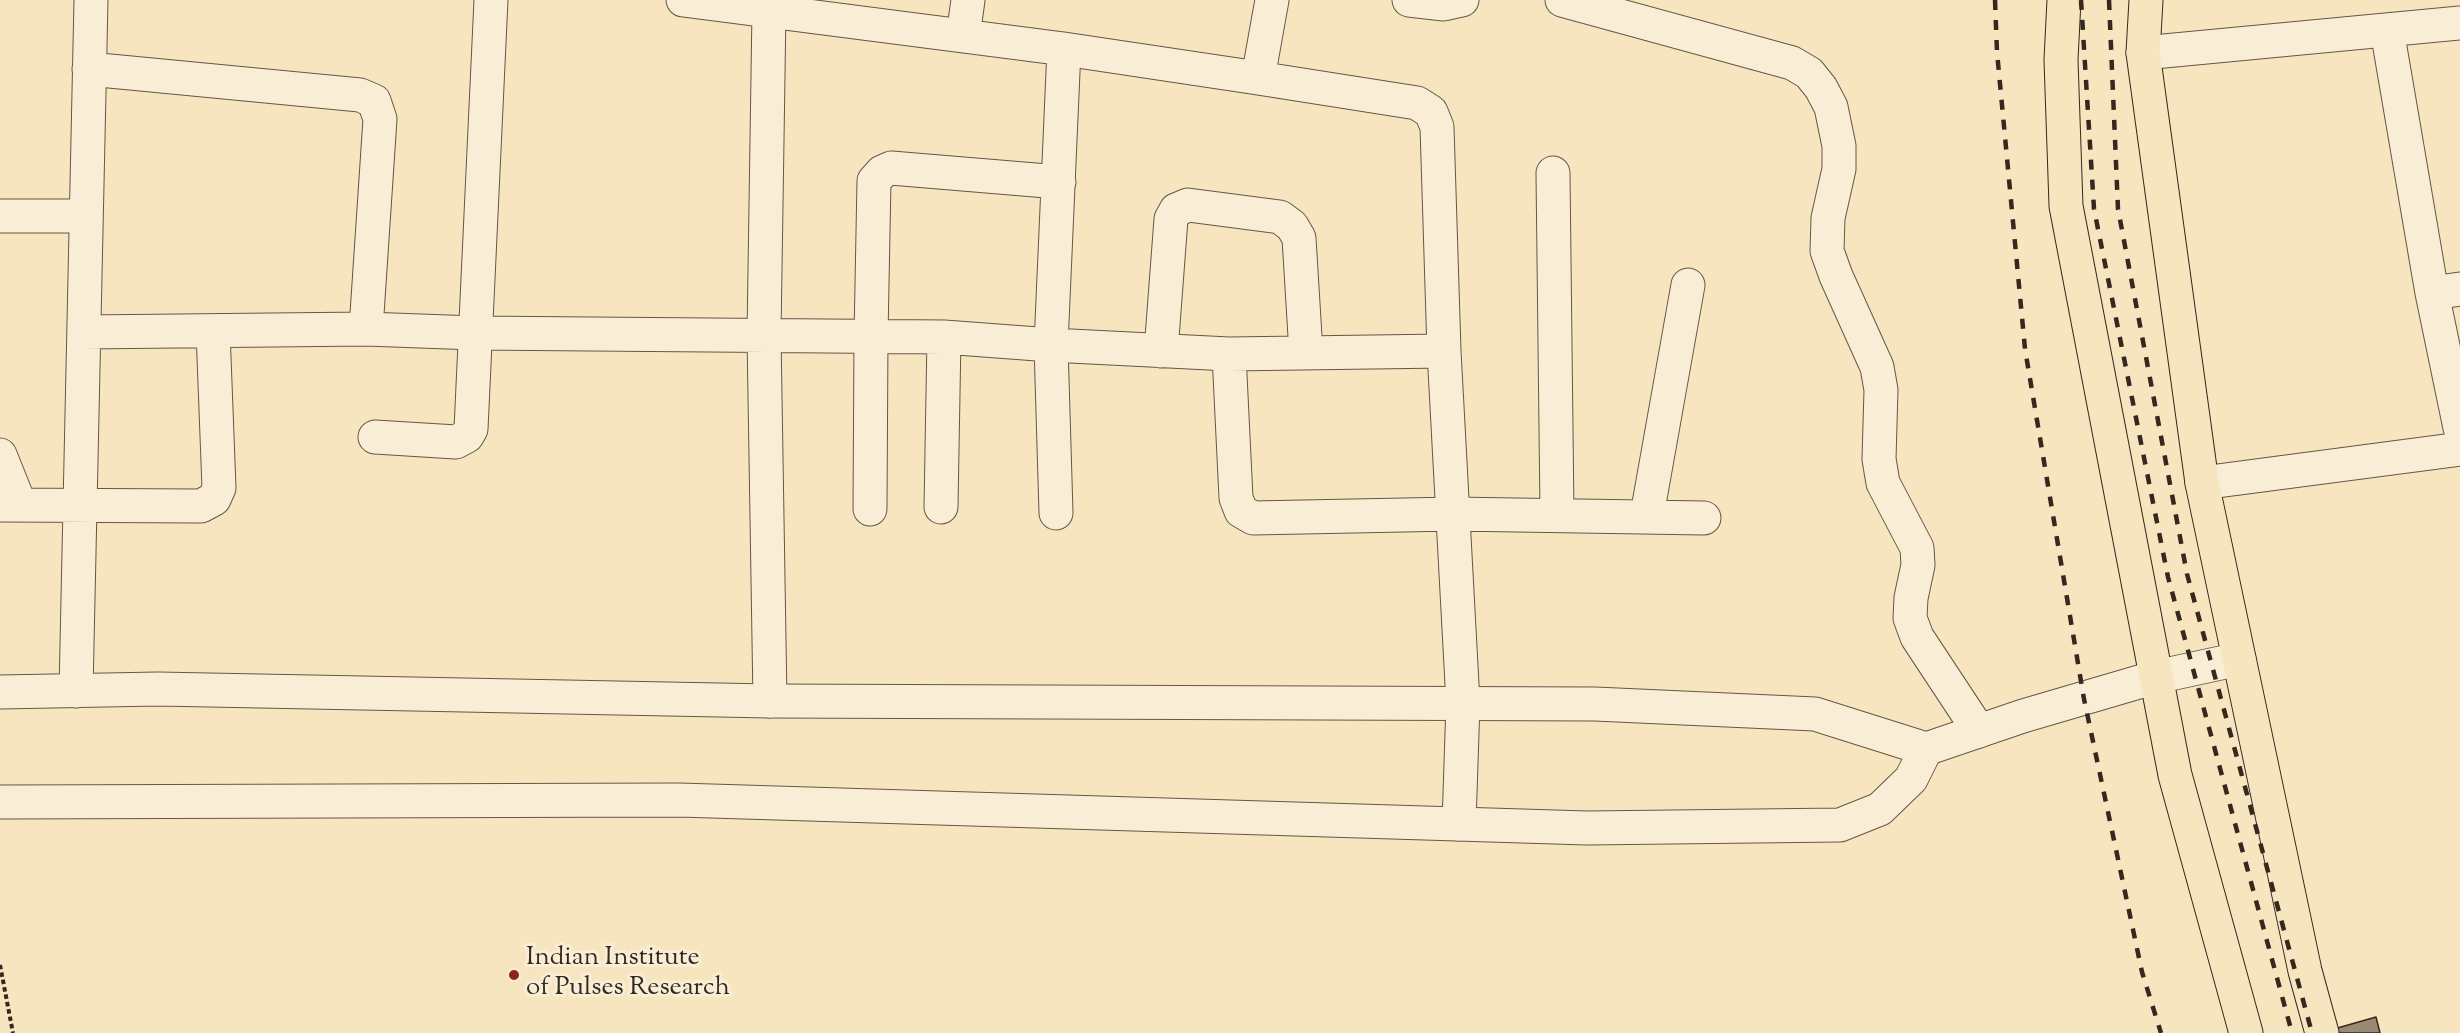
<!DOCTYPE html>
<html>
<head>
<meta charset="utf-8">
<style>
	body { margin:0 }
	canvas { display:block; background:#f6e5bf }
</style>
</head>
<body>
<canvas width="2460" height="1033"></canvas>
<script>
const context = document.querySelector('canvas').getContext('2d');
context.lineJoin = 'round';
function fillPath(path, color) {
  context.fillStyle = color;
  context.fill(path, 'evenodd');
}
function toPath(rows) {
  const path = new Path2D();
  for (const r of rows) {
    path.moveTo(r[0], r[1]);
    for (let i = 2; i < r.length; i += 2) path.lineTo(r[i], r[i + 1]);
  }
  return path;
}
function strokePath(path, color, width, dash) {
  context.strokeStyle = color;
  context.lineWidth = width;
  context.lineCap = dash ? 'butt' : 'round';
  context.setLineDash(dash || []);
  context.stroke(path);
}
function label(font, color, halo, rows, align = 'center') {
  context.font = font + ' "Sorts Mill Goudy",serif';
  context.lineWidth = 6;
  context.setLineDash([]);
  context.textBaseline = 'middle';
  context.strokeStyle = halo;
  context.fillStyle = color;
  for (const [text, x, y, turn = 0] of rows) {
    context.save();
    context.translate(x, y);
    context.rotate((+turn || 0) * Math.PI / 180);
    context.textAlign = isNaN(turn) ? turn : align;
    if (halo) context.strokeText(text, 0, 0);
    context.fillText(text, 0, 0);
    context.restore();
  }
}
const building = toPath([
	[2376,1017,2380,1033,2320,1033,2376,1017]
]);
fillPath(building, '#998a72');
strokePath(building, '#34281f', 1.5);
const minor = toPath([
	[683,0,1064,49,1258,78,1417,103,1431,112,1437,127,1444,351,1463,703,1459,824],
	[1409,0,1444,4,1462,0],
	[1562,0,1792,63,1809,73,1821,88,1831,107,1839,146,1839,169,1828,218,1827,251,1836,276,1877,367,1881,390,1879,459,1883,483,1917,548,1918,565,1911,598,1910,618,1917,637,1979,731],
	[769,10,764,335,770,701],
	[2387,30,2432,293,2460,428],
	[963,36,968,0],
	[2143,53,2460,23],
	[89,69,360,95,374,101,380,119,366,329],
	[1258,78,1272,0],
	[1553,173,1557,514],
	[0,216,86,216],
	[2432,293,2460,289],
	[84,332,366,329,475,333,944,337,1051,345,1229,354,1444,351],
	[1161,351,1171,219,1176,210,1188,205,1280,217,1292,226,1299,238,1306,353],
	[1229,354,1236,498,1241,511,1253,518,1454,514,1704,518],
	[375,437,456,442,467,436,471,429,491,0],
	[0,455,20,505],
	[2202,483,2460,449],
	[0,505,201,506,214,499,219,488,213,331],
	[941,507,944,337],
	[870,509,871,336,874,181,882,172,891,168,1059,182],
	[1056,513,1051,345,1064,49],
	[1647,515,1688,285],
	[76,691,91,0]
]);
const tertiary = toPath([
	[0,692,158,689,770,701,1595,704,1815,714,1926,749,2023,716,2156,677,2239,659],
	[0,802,679,800,1587,828,1840,825,1880,809,1911,779,1926,749]
]);
const trunk = toPath([
	[2064,0,2061,60,2066,206,2175,775,2246,1033],
	[2146,0,2143,53,2202,483,2305,971,2322,1033]
]);
strokePath(minor, '#645747', 35);
strokePath(tertiary, '#645747', 35);
strokePath(trunk, '#34281f', 35);
strokePath(toPath([
	[0,965,13,1033]
]), '#34281f', 4, [4.5, 3]);
strokePath(minor, '#f9eed5', 33);
strokePath(tertiary, '#f9eed5', 33);
strokePath(trunk, '#f6e5bf', 33);
strokePath(toPath([
	[1995,0,1997,52,2025,349,2084,699,2142,972,2161,1033],
	[2081,0,2094,209,2168,577,2292,1033],
	[2109,0,2118,209,2187,574,2312,1033]
]), '#34281f', 4.5, [10, 10]);
for (const [x, y, r, color] of [
	[514,975,6,"#8f2418"]
]) {
  const dot = new Path2D();
  dot.arc(x, y, r, 0, 2 * Math.PI);
  context.fillStyle = color;
  context.fill(dot);
  strokePath(dot, '#f9eed5', 2);
}
label('26px', '#34281f', '#f9eed5', [
	["Indian Institute",526,960],
	["of Pulses Research",526,990]
], 'left');
</script>
</body>
</html>
